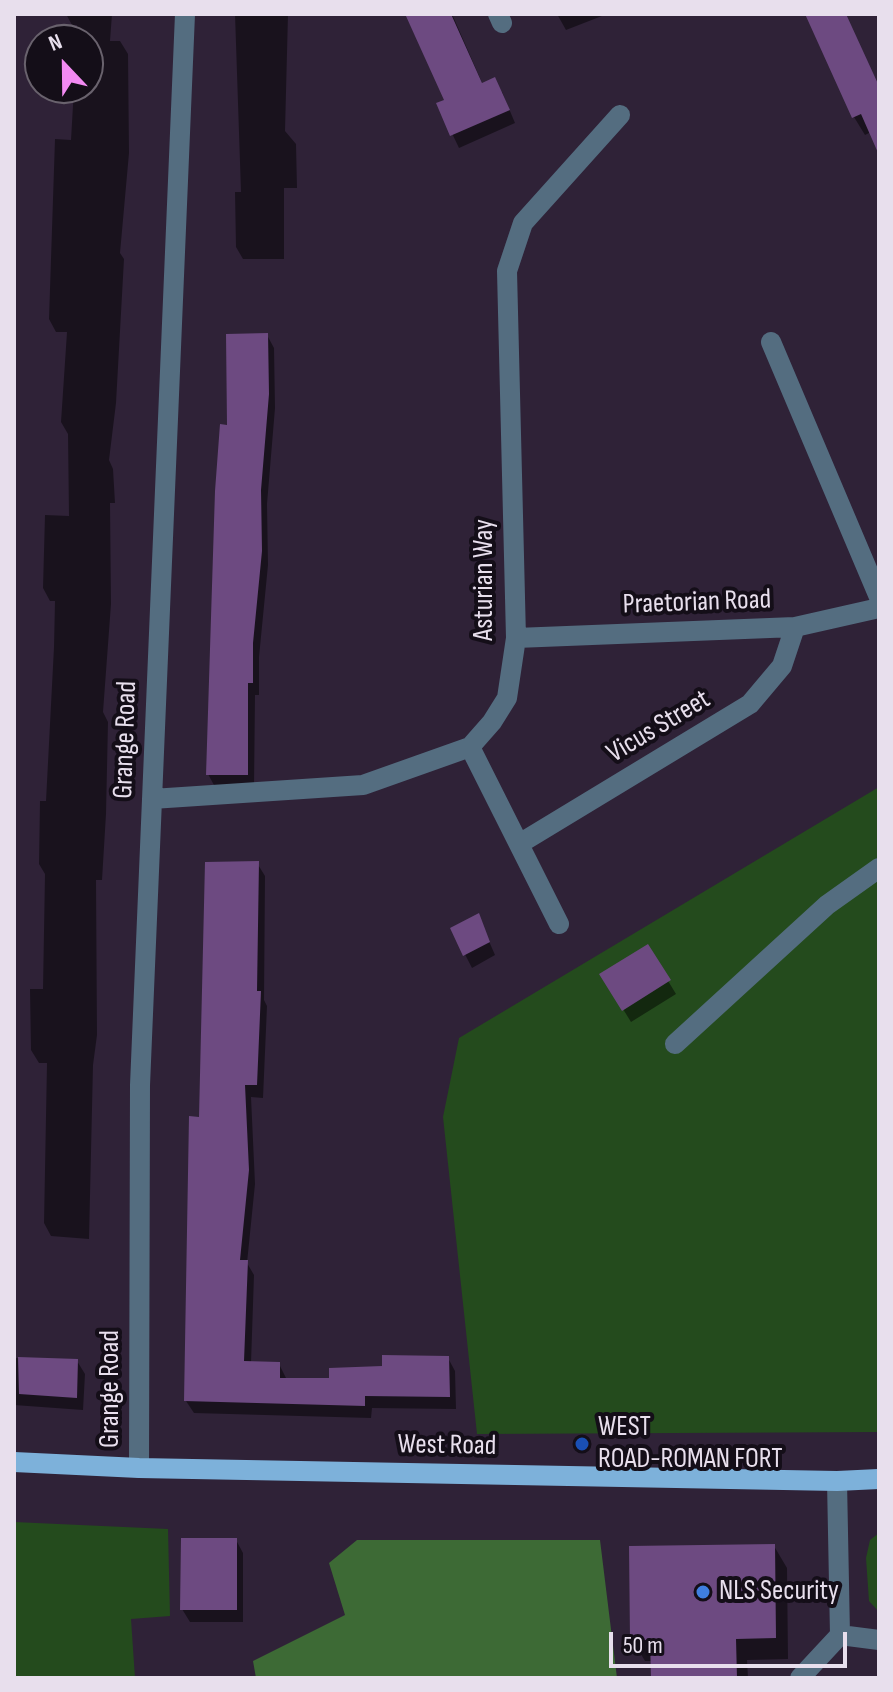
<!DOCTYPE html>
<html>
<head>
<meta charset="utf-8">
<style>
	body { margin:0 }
	#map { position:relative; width:893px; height:1692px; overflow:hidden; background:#2f2237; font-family:"Sofia Sans Condensed",sans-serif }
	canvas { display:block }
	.frame { position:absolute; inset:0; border:16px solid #e8dfed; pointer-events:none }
	.north { position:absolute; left:24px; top:24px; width:80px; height:80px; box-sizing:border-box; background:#140e18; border:2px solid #69626d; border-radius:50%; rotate:338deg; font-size:22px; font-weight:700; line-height:32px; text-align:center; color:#e8dfed }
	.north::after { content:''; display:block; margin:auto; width:28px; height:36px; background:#f28af2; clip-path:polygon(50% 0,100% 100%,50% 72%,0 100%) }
	.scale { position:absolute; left:609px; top:1632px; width:238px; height:36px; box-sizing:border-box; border:4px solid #e8dfed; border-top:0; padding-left:10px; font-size:24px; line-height:28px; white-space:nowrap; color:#e8dfed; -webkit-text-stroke:6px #140e18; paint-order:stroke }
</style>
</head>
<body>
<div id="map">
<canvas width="893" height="1692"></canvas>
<div class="frame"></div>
<div class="north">N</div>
<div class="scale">50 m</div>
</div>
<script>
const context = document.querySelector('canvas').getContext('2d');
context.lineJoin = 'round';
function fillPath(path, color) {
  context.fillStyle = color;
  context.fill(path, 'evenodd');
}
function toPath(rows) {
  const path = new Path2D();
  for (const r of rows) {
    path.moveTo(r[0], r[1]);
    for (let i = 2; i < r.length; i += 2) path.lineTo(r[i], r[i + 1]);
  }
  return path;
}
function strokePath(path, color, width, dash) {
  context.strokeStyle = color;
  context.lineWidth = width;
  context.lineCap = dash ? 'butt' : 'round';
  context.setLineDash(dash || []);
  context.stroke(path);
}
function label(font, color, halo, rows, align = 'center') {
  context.font = font + ' "Sofia Sans Condensed",sans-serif';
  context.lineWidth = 8;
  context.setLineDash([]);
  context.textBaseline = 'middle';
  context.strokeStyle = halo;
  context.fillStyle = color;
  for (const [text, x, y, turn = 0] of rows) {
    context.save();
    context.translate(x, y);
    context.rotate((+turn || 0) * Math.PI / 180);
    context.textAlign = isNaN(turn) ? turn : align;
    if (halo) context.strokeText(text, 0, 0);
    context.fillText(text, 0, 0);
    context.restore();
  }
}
fillPath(toPath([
	[879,787,879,1432,477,1434,443,1117,459,1038],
	[14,1522,168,1529,170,1616,131,1619,135,1678,14,1678],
	[879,1533,879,1612,869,1601,866,1558,870,1540]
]), '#244b1d');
fillPath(toPath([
	[357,1540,600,1540,617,1678,256,1678,253,1661,345,1615,329,1563]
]), '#3d6a35');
fillPath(toPath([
	[66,14,112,14,110,41,120,41,128,54,129,153,120,253,124,259,116,403,109,460,113,469,115,503,110,503,111,604,103,712,108,722,106,814,102,880,96,880,97,1035,93,1065,89,1239,51,1236,44,1223,47,1063,39,1063,31,1050,30,989,43,989,45,874,39,864,40,801,46,801,54,647,55,601,50,601,43,588,45,515,69,516,68,434,61,422,67,332,56,332,49,319,55,139,71,140,74,88,88,88,88,40,76,40,77,25,72,25],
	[235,14,288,14,285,131,296,144,297,188,284,188,284,259,243,259,236,247,235,192,241,192],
	[405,14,452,14,483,85,502,92,515,123,459,148,438,104,446,101],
	[557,14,607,14,566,30],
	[807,14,844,14,879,88,879,150,871,132,865,135,854,117],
	[267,335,274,348,275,408,267,504,268,565,259,657,259,695,255,695,254,787,215,787,208,774,229,427],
	[257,863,265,876,264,1000,267,1006,263,1098,251,1097,255,1184,247,1263,254,1275,251,1363,279,1364,287,1380,331,1380,448,1358,455,1371,456,1409,372,1408,371,1418,194,1413,186,1401,201,1119],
	[478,916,495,955,472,968,452,929],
	[647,946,676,994,631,1022,602,975],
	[14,1358,77,1361,85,1374,83,1410,14,1405],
	[236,1540,243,1553,243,1622,190,1622,182,1609],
	[774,1546,787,1568,788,1659,747,1660,748,1678,653,1678,653,1661,645,1661,632,1639]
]), '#0007');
fillPath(toPath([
	[405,14,451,14,482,83,495,77,510,110,450,136,436,103,444,100],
	[805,14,846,14,879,86,879,155,861,114,852,118],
	[268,333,269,394,261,490,262,551,253,643,253,683,248,683,248,775,206,775,215,491,220,424,227,425,226,334],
	[259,861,257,991,261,991,257,1085,245,1085,249,1170,240,1260,248,1260,244,1361,280,1362,280,1378,329,1378,329,1368,382,1366,382,1355,449,1356,450,1397,365,1396,365,1406,184,1401,189,1116,199,1117,205,862],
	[479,913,490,942,463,956,450,928],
	[648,944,671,980,622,1011,599,974],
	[18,1357,78,1359,77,1398,19,1394],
	[181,1538,237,1538,237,1610,180,1610],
	[775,1544,776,1638,736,1639,737,1678,651,1678,650,1640,630,1640,629,1546]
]), '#6d4a81');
strokePath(toPath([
	[498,14,502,23],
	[771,342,879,597],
	[516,638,795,627,879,608],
	[470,747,559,924],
	[152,799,363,785,470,747,492,722,507,698,516,638,507,271,523,223,620,115],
	[519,844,750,704,782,666,795,627],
	[675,1044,827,905,879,868],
	[139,1468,140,1085,185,14],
	[837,1481,840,1635],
	[800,1678,840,1635,879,1640]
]), '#546d80', 20);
strokePath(toPath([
	[14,1462,139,1468,837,1481,879,1479]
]), '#7db1da', 20);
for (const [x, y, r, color] of [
	[582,1444,8,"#1a4fb4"],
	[703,1592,8,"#3f7fe0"]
]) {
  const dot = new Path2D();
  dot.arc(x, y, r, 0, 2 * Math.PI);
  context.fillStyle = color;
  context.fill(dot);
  strokePath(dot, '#140e18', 3);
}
label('28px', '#e8dfed', '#140e18', [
	["Asturian Way",485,580,-90],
	["Praetorian Road",697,603,-2],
	["Vicus Street",659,727,-31],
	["Grange Road",126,740,-88],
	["Grange Road",111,1389,-90],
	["West Road",447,1446,1]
]);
label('28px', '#e8dfed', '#140e18', [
	["WEST",598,1428],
	["ROAD-ROMAN FORT",598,1460],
	["NLS Security",719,1592]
], 'left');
</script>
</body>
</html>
